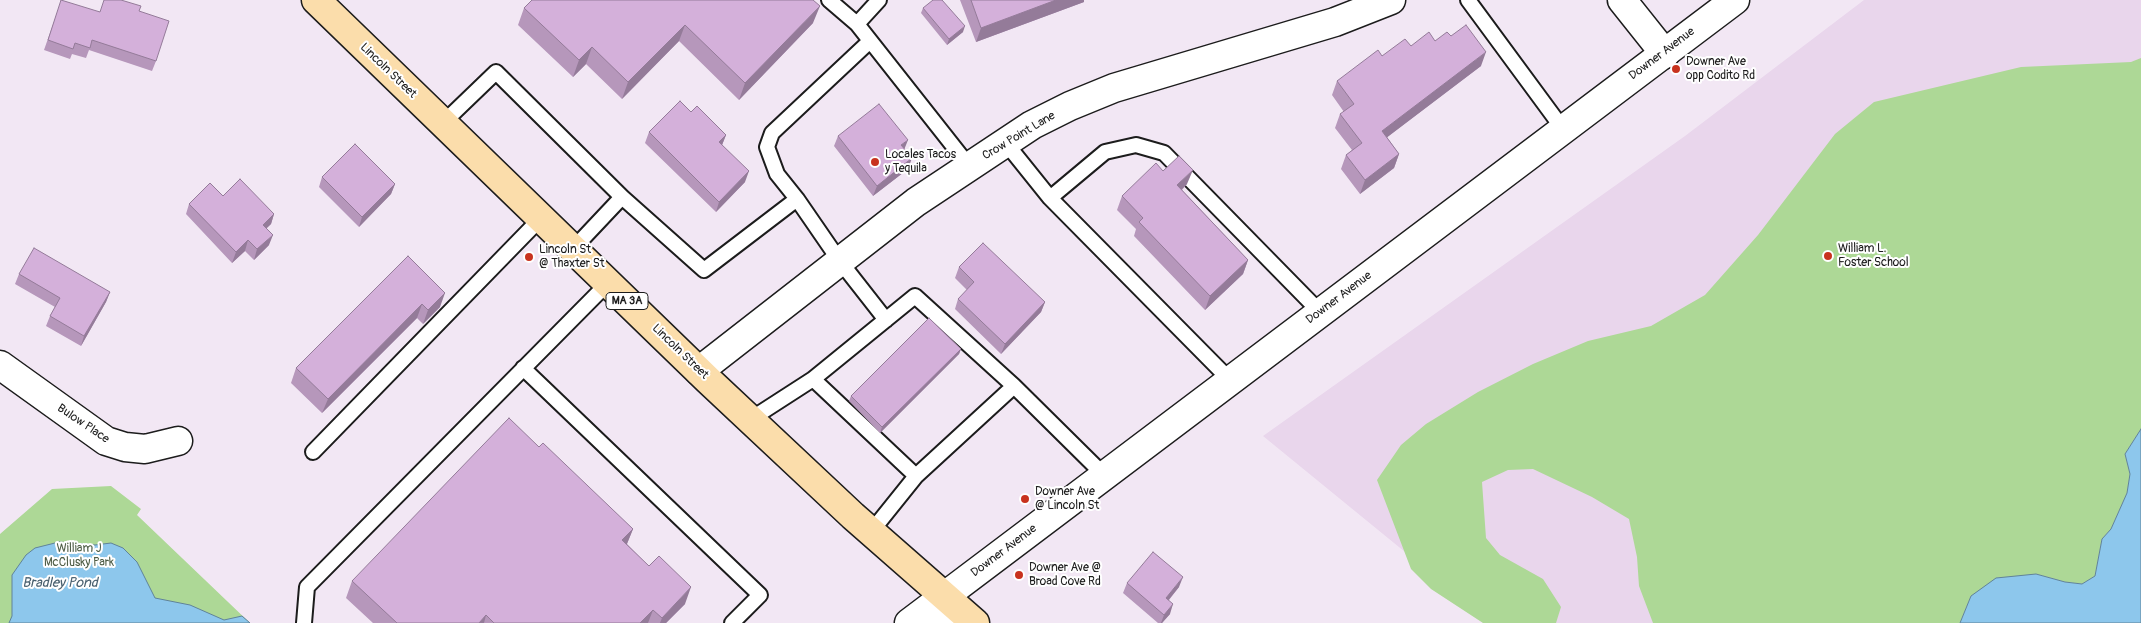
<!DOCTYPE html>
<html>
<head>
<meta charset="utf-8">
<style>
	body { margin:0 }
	canvas { display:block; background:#f2e7f4 }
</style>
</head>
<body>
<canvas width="2141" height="623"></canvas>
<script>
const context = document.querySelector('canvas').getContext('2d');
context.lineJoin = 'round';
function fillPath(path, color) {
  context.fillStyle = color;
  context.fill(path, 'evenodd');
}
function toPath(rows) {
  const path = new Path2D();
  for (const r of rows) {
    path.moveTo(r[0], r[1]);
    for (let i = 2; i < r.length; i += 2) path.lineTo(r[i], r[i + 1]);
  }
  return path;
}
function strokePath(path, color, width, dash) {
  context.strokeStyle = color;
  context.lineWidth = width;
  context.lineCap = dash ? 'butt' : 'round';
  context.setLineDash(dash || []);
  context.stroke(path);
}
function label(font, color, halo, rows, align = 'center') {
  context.font = font + ' Pangolin,sans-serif';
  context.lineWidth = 4;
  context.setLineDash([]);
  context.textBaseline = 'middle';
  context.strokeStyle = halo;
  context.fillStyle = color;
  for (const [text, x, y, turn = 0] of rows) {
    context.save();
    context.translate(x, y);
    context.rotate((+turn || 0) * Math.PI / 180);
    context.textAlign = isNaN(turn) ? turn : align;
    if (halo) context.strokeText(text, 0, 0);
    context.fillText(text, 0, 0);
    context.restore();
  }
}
fillPath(toPath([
	[1864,0,2141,0,2141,623,1492,623,1263,436,1685,136]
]), '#e9d6ec');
fillPath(toPath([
	[2141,58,2141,429,2125,454,2130,474,2127,493,2111,529,2102,539,2095,576,2082,584,2065,582,2036,574,2019,577,1971,596,1960,623,1653,623,1639,586,1637,557,1629,519,1592,497,1533,469,1508,470,1482,482,1486,538,1500,555,1543,579,1561,607,1556,623,1483,623,1431,589,1411,569,1377,480,1401,445,1426,424,1478,392,1533,364,1588,341,1651,326,1705,295,1758,235,1835,134,1874,102,2021,67,2131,62],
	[111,486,141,509,137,515,250,623,0,623,0,534,52,489]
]), '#add896');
const water = toPath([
	[2141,429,2141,623,1960,623,1971,596,1996,578,2036,574,2065,582,2082,584,2095,576,2102,539,2111,529,2127,493,2130,474,2125,454,2141,429],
	[59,542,95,545,111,543,123,548,137,562,155,598,190,605,224,620,242,616,250,623,9,623,12,616,12,575,26,555,35,548,59,542]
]);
fillPath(water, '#8dc7ec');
strokePath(water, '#608399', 1);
const service = toPath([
	[829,0,857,24,969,166],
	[1468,0,1563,129],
	[857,24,879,0],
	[443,123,496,72,622,197],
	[1005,142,1050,198],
	[797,199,777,174,767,147,772,133,870,41],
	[573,249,622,197,704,270,797,199,839,260,886,320],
	[523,368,760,595,732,623],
	[813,379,915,296,1014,386],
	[1230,380,1050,198,1105,152,1136,145,1164,153,1320,312],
	[751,419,813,379,916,476,871,532],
	[313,452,541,218],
	[916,476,1014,386,1104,475],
	[304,623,307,587,608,283]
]);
const minor = toPath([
	[1622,0,1665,54],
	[0,365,106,441,125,447,145,449,178,441],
	[699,371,916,202,1032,125,1070,106,1114,88,1335,22,1391,0]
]);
const tertiary = toPath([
	[909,623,1735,0]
]);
const secondary = toPath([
	[942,623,944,597]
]);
const primary = toPath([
	[316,0,708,380,853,516,975,623]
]);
strokePath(service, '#1c1c1c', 18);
strokePath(minor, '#1c1c1c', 31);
strokePath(tertiary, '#1c1c1c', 31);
strokePath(secondary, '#1c1c1c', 31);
strokePath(primary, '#1c1c1c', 31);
strokePath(service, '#fff', 14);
strokePath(minor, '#fff', 28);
strokePath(tertiary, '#fff', 28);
strokePath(secondary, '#fff', 28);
strokePath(primary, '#fbddab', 28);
fillPath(toPath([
	[960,0,1084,0,1084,2,976,42],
	[524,8,813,23,739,100,679,41,622,99,586,64,573,77,518,25],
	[923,8,963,32,947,45,921,13],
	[58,10,100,12,139,11,156,61,152,71,89,50,86,58,72,54,70,59,44,50],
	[1451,36,1481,66,1387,137,1399,154,1394,168,1360,194,1341,169,1346,155,1352,150,1335,128,1340,114,1344,112,1332,95,1337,81,1382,56,1411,46,1435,41],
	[649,132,726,135,722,145,745,182,716,212,645,143],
	[838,136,905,149,908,169,873,196,834,146],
	[1163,171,1187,184,1182,190,1248,260,1243,274,1205,310,1134,236,1136,229,1117,210,1122,196],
	[322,177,395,184,391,194,359,227,319,187],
	[189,204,274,214,271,224,266,229,269,245,254,260,245,251,232,263,186,214],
	[408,256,440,307,423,324,417,318,322,413,291,383,296,368],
	[959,267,1045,302,1041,312,1001,354,955,309,958,299,967,290,955,278],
	[19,274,110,292,106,302,81,346,46,326,50,316,55,307,15,284],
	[961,349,959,354,880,433,849,401,851,396],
	[539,447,633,529,627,544,685,604,666,623,373,623,346,598,352,581],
	[1127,583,1179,587,1169,600,1170,614,1162,623,1158,623,1123,593]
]), '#b697bb');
fillPath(toPath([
	[1056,0,1084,0,1084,2,976,42,981,28],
	[820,6,813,23,739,100,745,83],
	[685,25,679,41,622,99,628,82],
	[965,26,963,32,947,45,949,39],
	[592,47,586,64,573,77,579,60],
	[1486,52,1481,66,1377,145,1382,131],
	[726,135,722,145,719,142],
	[908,140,904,150,901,145],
	[1399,154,1394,168,1360,194,1365,180],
	[912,158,908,169,873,196,877,186],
	[1193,170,1187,184,1172,199,1177,185],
	[749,171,745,182,716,212,719,202],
	[395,184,391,194,359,227,362,217],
	[274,214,271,224,259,235,263,225],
	[273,235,269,245,254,260,257,249],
	[248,240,245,251,232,263,236,252],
	[1248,260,1243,274,1205,310,1210,296],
	[110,292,106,302,81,346,84,336],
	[445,293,440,307,423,324,428,310],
	[1045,302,1041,312,1001,354,1005,344],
	[422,304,417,318,322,413,328,399],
	[961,349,959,354,880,433,882,427],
	[633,529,626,546,622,540],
	[1183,577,1179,587,1162,608,1166,598],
	[691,587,685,604,666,623,660,623,662,618],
	[1173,604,1170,614,1162,623,1161,623,1164,615],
	[653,610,648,623,640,623],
	[486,615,484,623,479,623]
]), '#947b99');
const building = toPath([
	[61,0,100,12,104,0,121,0,141,6,139,11,169,21,156,61,92,40,90,48,75,43,73,49,48,40,61,0],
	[532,0,813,0,820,6,745,83,685,25,628,82,592,47,579,60,524,8,532,0],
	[933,0,942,0,965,26,949,39,923,8,933,0],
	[971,0,1056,0,981,28,971,0],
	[1466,25,1486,52,1382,131,1399,154,1365,180,1346,155,1362,143,1340,114,1354,104,1337,81,1378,50,1382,56,1405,39,1411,46,1429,32,1435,41,1447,32,1451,36,1466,25],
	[680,101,691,112,697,106,726,135,719,142,749,171,719,202,649,132,680,101],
	[879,104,908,140,901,145,912,158,877,186,838,136,879,104],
	[355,144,395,184,362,217,322,177,355,144],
	[1179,156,1193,170,1177,185,1248,260,1210,296,1139,222,1143,218,1122,196,1156,163,1163,171,1179,156],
	[240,179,274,214,263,225,273,235,257,249,248,240,236,252,189,204,210,183,223,196,240,179],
	[983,243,1045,302,1005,344,958,299,974,282,959,267,983,243],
	[34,248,110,292,84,336,50,316,60,298,19,274,34,248],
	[408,256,445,293,428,310,422,304,328,399,296,368,408,256],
	[929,318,961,349,882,427,851,396,929,318],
	[509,418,539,447,543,443,633,529,622,540,649,566,659,556,691,587,662,618,653,610,640,623,494,623,486,615,479,623,397,623,352,581,509,418],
	[1153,552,1183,577,1166,598,1173,604,1164,615,1127,583,1153,552]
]);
fillPath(building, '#d4b0da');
strokePath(building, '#947b99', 1);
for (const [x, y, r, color] of [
	[1676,69,5,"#c8321e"],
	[875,162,5,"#c8321e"],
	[1828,256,5,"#c8321e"],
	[529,257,5,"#c8321e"],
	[1025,499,5,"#c8321e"],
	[1019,575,5,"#c8321e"]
]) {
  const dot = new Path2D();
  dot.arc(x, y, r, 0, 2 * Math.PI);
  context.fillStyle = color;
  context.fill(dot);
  strokePath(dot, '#fff', 2);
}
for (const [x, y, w] of [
	[627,301,42]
]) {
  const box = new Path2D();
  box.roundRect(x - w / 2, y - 8.5, w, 17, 4);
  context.fillStyle = '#fff';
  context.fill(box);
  strokePath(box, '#1c1c1c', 1);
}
label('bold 11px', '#1c1c1c', null, [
	["MA 3A",627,301]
]);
label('12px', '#1c1c1c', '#fff', [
	["Downer Avenue",1662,54,-37],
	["Lincoln Street",388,71,44],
	["Crow Point Lane",1019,136,-31],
	["Downer Avenue",1339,298,-37],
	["Lincoln Street",680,352,44],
	["Bulow Place",83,424,34],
	["Downer Avenue",1004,551,-37]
]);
label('12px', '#1c1c1c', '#fff', [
	["Downer Ave",1686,62],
	["opp Codito Rd",1686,76],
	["Locales Tacos",885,155],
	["y Tequila",885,169],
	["William L.",1838,249],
	["Foster School",1838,263],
	["Lincoln St",539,250],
	["@ Thaxter St",539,264],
	["Downer Ave",1035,492],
	["@ Lincoln St",1035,506],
	["Downer Ave @",1029,568],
	["Broad Cove Rd",1029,582]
], 'left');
label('12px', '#4f5e47', '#fff', [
	["William J",79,549],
	["McClusky Park",79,563]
]);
label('italic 14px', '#49606f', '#fff', [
	["Bradley Pond",60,583]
]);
</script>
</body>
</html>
